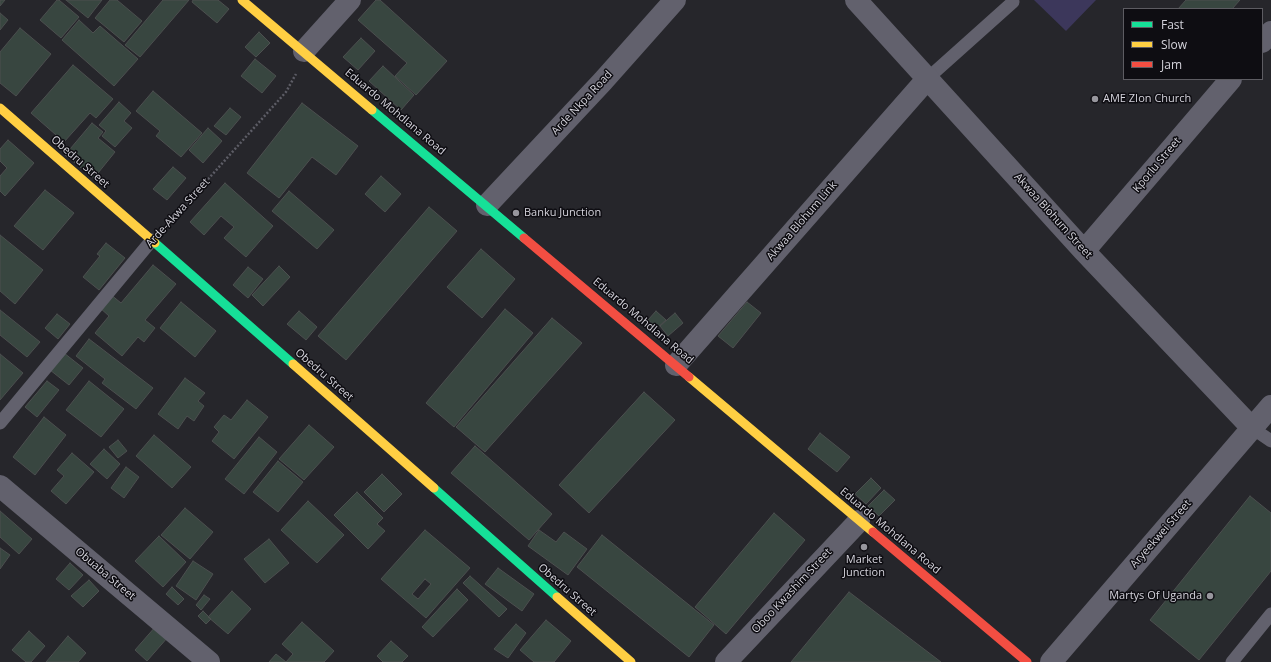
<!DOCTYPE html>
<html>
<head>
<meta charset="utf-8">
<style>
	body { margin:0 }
	#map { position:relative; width:1271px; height:662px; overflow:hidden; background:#26262b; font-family:"Open Sans",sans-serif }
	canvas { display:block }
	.legend { position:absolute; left:1123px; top:8px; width:140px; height:72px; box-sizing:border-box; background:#0e0d12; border:1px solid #5d5c62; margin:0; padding:5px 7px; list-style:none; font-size:12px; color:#d4d3db }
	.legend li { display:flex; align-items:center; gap:8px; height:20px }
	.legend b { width:20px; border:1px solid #5d5c62 }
</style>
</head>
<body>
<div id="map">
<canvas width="1271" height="662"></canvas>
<ul class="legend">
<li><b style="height:5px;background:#16e098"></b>Fast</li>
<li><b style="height:5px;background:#ffcf43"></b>Slow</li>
<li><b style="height:5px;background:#f24e42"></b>Jam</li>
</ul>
</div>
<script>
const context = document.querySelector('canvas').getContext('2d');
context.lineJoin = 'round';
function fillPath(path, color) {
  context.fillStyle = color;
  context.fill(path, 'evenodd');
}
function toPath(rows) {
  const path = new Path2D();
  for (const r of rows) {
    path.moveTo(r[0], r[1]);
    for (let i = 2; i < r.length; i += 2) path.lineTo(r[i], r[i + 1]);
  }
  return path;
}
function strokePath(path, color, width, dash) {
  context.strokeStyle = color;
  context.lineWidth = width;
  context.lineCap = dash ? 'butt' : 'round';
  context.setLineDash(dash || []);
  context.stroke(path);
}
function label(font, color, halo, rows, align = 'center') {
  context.font = font + ' "Open Sans",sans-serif';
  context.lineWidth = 3;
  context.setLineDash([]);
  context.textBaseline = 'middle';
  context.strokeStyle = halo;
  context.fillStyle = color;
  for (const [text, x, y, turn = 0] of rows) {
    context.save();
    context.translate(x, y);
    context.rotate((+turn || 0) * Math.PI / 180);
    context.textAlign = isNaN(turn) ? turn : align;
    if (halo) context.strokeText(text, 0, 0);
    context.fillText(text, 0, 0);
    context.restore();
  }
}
fillPath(toPath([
	[1034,0,1096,0,1066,31]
]), '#3c375b');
const building = toPath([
	[0,0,5,0,0,6,0,0],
	[57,0,59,0,79,17,61,38,40,20,57,0],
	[66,0,102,0,88,18,66,0],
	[110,0,117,0,142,21,124,42,95,18,110,0],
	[163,0,189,0,140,57,125,45,163,0],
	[193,0,218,0,229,9,217,23,192,2,193,0],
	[376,0,380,0,447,61,416,95,395,76,407,63,358,20,376,0],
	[1186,0,1240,0,1232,9,1178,9,1186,0],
	[0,13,8,20,0,30,0,13],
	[79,20,93,33,100,26,138,59,114,86,62,40,79,20],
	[20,28,51,54,16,96,0,83,0,52,20,28],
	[259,32,270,43,256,57,245,47,259,32],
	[361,38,375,51,358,70,343,57,361,38],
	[255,59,276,76,262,93,241,76,255,59],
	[73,65,113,99,96,118,90,113,64,142,31,113,73,65],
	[383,66,414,95,401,110,369,81,383,66],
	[153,91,202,133,181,157,156,136,160,131,136,111,153,91],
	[119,102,131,113,124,121,132,128,115,147,102,136,106,131,99,125,119,102],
	[302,103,358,146,336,175,312,157,279,198,247,173,302,103],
	[230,108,241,117,226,135,214,126,230,108],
	[92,123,103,132,98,138,115,152,94,178,65,155,92,123],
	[208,128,222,141,203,163,189,150,208,128],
	[8,140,34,163,5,196,0,191,0,176,7,168,0,161,0,149,8,140],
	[173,167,186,178,167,200,153,189,173,167],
	[381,176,401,194,385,212,365,194,381,176],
	[225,183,273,226,246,257,224,238,234,227,221,216,204,235,190,222,225,183],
	[45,190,74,213,43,250,14,226,45,190],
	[289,191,334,230,317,249,272,211,289,191],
	[429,207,457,231,346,360,318,336,429,207],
	[0,235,43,270,15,304,0,291,0,235],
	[106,243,125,258,99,290,83,277,100,256,97,254,106,243],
	[481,249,515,279,482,318,447,287,481,249],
	[153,265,176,284,145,320,155,328,144,342,138,337,122,356,95,333,109,316,99,307,110,294,121,303,153,265],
	[279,266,290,277,263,306,252,295,279,266],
	[248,267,263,279,248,298,233,285,248,267],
	[181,302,216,331,195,357,160,328,181,302],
	[747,302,761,313,733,348,718,336,747,302],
	[505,309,533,333,454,427,426,403,505,309],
	[0,310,40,342,27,357,0,335,0,310],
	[299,311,317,327,306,340,287,324,299,311],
	[656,311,666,320,657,328,648,320,656,311],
	[675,313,683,323,668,336,660,326,675,313],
	[57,314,70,324,58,339,45,328,57,314],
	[552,318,582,343,485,452,456,427,552,318],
	[89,339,153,388,136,409,102,383,105,379,76,356,89,339],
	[64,353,83,368,69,385,50,370,64,353],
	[0,354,23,373,0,400,0,354],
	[185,378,205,393,198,401,204,406,194,421,187,416,178,429,158,414,185,378],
	[47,381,59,390,37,417,25,407,47,381],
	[89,381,124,409,101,437,66,410,89,381],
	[644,392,675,420,589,513,559,485,644,392],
	[247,400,268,417,234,459,212,441,219,432,214,427,224,415,231,420,247,400],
	[44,417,66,435,35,475,13,457,44,417],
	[309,425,334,447,304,480,279,459,309,425],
	[820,433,850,457,837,472,808,449,820,433],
	[154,435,191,467,172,488,136,456,154,435],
	[259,437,277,452,244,494,225,479,259,437],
	[118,440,127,451,118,458,109,447,118,440],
	[475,446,552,514,529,540,451,473,475,446],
	[104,449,120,464,107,479,90,464,104,449],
	[72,453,94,472,66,504,51,491,64,476,57,470,72,453],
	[278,461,303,482,278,512,253,492,278,461],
	[126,467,139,477,124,498,111,488,126,467],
	[382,474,402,494,384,512,364,492,382,474],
	[871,478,881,488,866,504,855,494,871,478],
	[884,490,895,500,879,516,868,506,884,490],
	[357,492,383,518,377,524,385,531,368,549,334,515,357,492],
	[1250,496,1271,513,1271,571,1199,660,1150,620,1250,496],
	[308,501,344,535,317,563,281,530,308,501],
	[185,508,213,532,190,559,161,535,185,508],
	[0,511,32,539,19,554,0,537,0,511],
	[774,513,805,540,726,634,695,607,774,513],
	[425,530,470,568,426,618,381,579,425,530],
	[425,579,431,584,418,599,412,594,425,579],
	[539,530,556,542,564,532,587,549,568,575,528,546,539,530],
	[602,535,714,625,689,657,577,567,602,535],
	[159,536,186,562,163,587,135,561,159,536],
	[269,539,289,563,265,583,244,559,269,539],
	[0,548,10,555,0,569,0,548],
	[193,561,213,574,196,600,176,586,193,561],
	[70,563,83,575,69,590,56,579,70,563],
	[498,568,534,594,522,611,485,584,498,568],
	[470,576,507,609,499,617,463,583,470,576],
	[89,580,99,591,83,607,71,596,89,580],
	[172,587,184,599,178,605,166,594,172,587],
	[457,589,468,600,433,637,422,627,457,589],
	[232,591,251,609,228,634,208,617,232,591],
	[849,592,941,662,791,662,849,592],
	[204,595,210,599,201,610,196,605,204,595],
	[203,611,211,619,206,624,198,616,203,611],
	[546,620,571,641,554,662,534,662,520,650,546,620],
	[302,622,334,651,324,662,269,662,276,654,286,662,293,654,282,644,302,622],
	[516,624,526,633,508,658,494,649,516,624],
	[156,626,168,637,147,661,135,650,156,626],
	[29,631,45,646,31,662,26,662,12,650,29,631],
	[68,636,86,653,78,662,46,662,68,636],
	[391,641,408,656,402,662,383,662,377,656,391,641]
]);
fillPath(building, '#384640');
strokePath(building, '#4c4f4f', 1);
strokePath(toPath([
	[168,224,286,92,296,74]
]), '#5d5d66', 2.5, [2, 2]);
strokePath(toPath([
	[928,78,1013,2],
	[0,423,152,240],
	[1252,428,1271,441],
	[1232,662,1271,614]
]), '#62616d', 13);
strokePath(toPath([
	[856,0,1084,251,1252,428],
	[1262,42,1271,32],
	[304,51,350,0],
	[487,205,603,81,675,0],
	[1084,251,1231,79],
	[676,365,928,78],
	[0,486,209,662],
	[726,662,859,521],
	[1051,662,1271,406]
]), '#62616d', 22);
strokePath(toPath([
	[372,110,524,238],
	[155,243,293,364],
	[434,488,557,597]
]), '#16e098', 9);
strokePath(toPath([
	[242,0,372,110],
	[0,108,155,243],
	[293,364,434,488],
	[689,377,873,532],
	[557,597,631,662]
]), '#ffcf43', 9);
strokePath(toPath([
	[524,238,689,377],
	[873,532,1027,662]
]), '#f24e42', 9);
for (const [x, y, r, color] of [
	[1095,99,4,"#97969d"],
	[516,213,4,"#97969d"],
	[864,547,4,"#97969d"],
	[1210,596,4,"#97969d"]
]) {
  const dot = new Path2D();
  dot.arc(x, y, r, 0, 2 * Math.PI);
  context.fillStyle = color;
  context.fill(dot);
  strokePath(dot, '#0e0d12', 1.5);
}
label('11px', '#d4d3db', '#0e0d12', [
	["AME ZIon Church",1103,99],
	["Banku Junction",524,213],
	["Market",864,560,"center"],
	["Junction",864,573,"center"],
	["Martys Of Uganda",1202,596,"right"]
], 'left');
label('11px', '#d4d3db', '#0e0d12', [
	["Arde Nkpa Road",582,103,-47],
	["Eduardo Mohdlana Road",395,112,40],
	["Obedru Street",80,162,41],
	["Kporlu Street",1157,165,-50],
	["Arde-Akwa Street",178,213,-48],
	["Akwaa Blohum Street",1053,216,48],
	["Akwaa Blohum Link",802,221,-49],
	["Eduardo Mohdlana Road",643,321,40],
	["Obedru Street",324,375,41],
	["Eduardo Mohdlana Road",890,531,40],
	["Aryeekwei Street",1161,534,-49],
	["Obuaba Street",105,574,40],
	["Obedru Street",567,590,41],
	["Oboo Kwashim Street",792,591,-47]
]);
</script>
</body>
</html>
